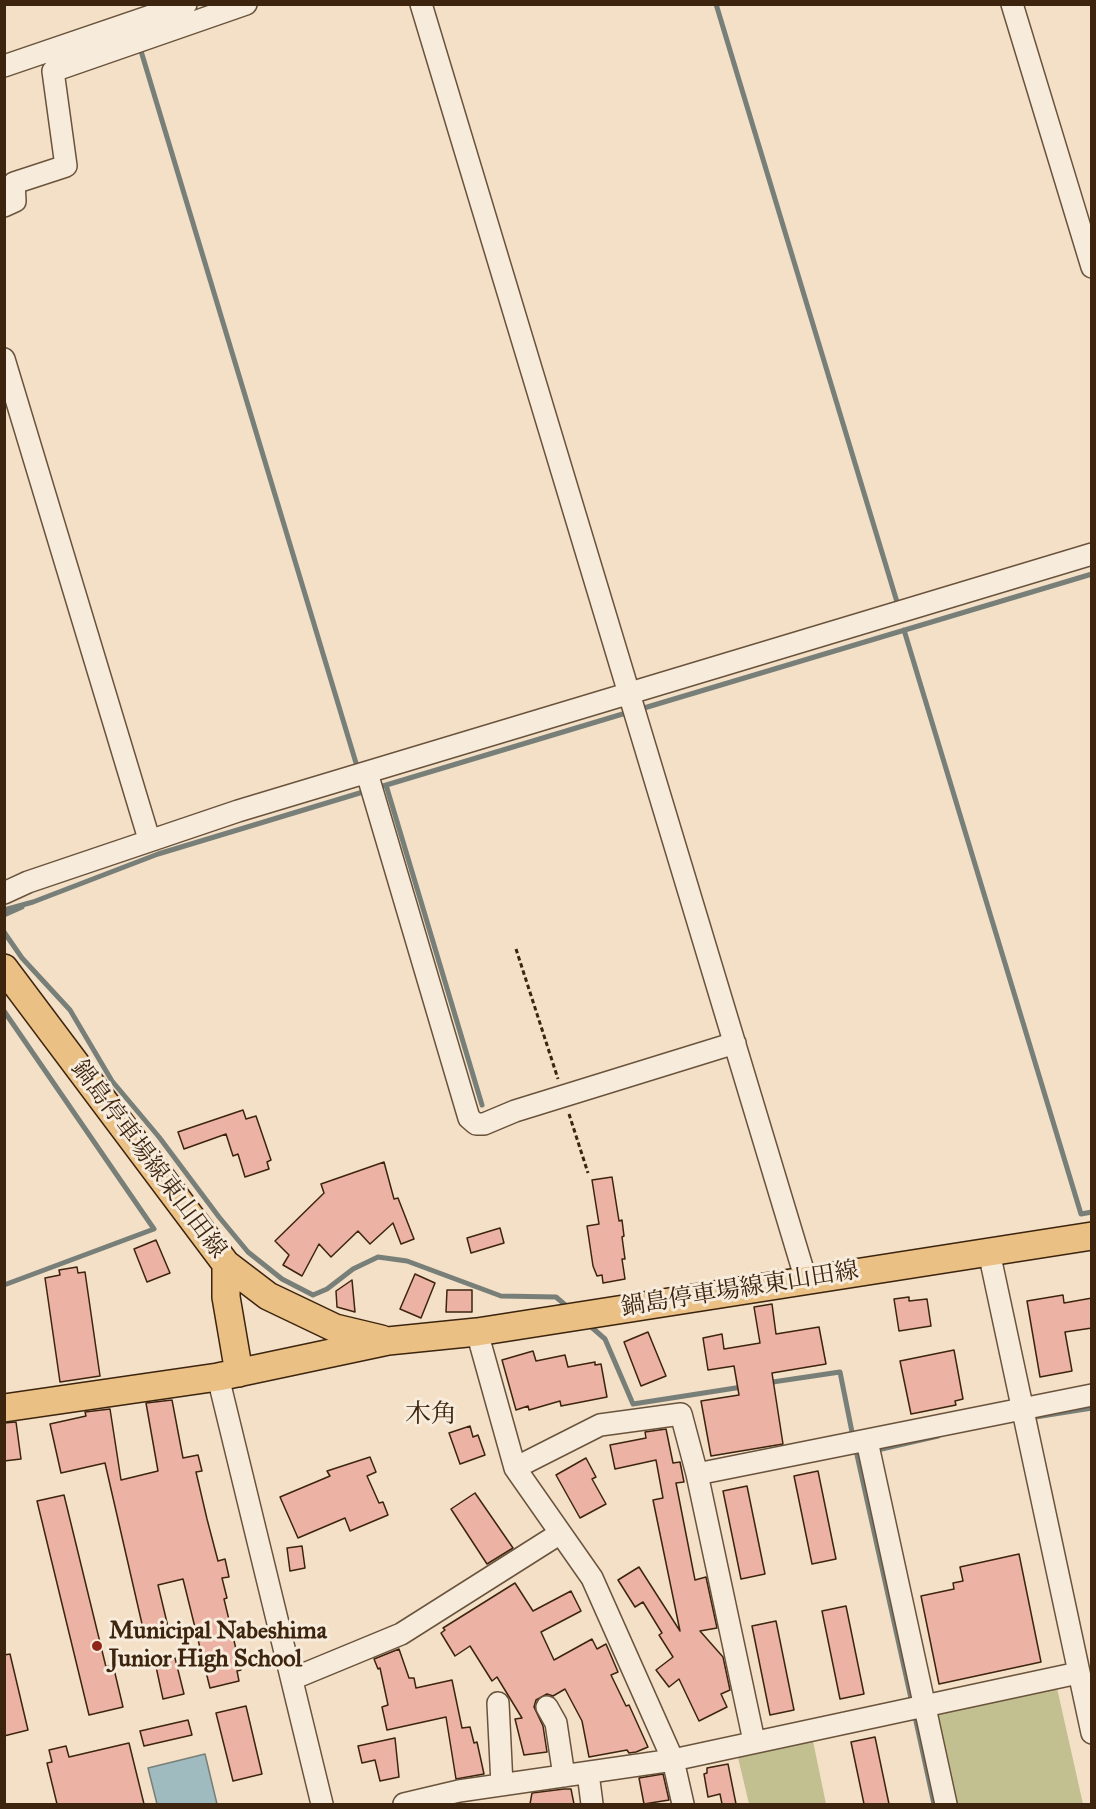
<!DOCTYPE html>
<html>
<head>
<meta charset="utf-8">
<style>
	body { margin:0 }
	#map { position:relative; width:1096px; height:1809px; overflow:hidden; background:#f3e0c7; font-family:"IM FELL Great Primer",serif }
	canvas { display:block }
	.frame { position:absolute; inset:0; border:6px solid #3c240e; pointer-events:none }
</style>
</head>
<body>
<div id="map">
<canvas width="1096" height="1809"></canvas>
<div class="frame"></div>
</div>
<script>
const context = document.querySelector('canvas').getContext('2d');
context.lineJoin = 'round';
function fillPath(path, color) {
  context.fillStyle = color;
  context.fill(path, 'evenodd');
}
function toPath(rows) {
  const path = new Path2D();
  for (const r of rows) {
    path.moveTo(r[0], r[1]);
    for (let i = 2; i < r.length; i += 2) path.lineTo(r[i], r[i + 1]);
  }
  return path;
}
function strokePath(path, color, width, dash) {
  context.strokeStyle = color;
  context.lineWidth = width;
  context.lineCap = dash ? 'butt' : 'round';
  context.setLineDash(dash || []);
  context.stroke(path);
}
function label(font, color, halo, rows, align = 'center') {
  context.font = font + ' "IM FELL Great Primer","Noto Serif JP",serif';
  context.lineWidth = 6;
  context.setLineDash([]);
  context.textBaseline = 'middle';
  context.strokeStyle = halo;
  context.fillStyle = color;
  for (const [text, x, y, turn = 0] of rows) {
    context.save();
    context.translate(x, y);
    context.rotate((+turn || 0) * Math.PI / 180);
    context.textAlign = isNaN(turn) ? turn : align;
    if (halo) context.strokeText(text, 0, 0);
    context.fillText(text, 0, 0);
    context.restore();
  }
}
fillPath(toPath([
	[1057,1688,1083,1804,957,1804,936,1711],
	[813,1741,826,1804,749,1804,736,1749]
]), '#c2c091');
const water = toPath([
	[205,1754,217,1804,157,1804,148,1768,205,1754]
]);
fillPath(water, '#9fbbbf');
strokePath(water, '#777f78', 1.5);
strokePath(toPath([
	[716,4,897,602],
	[141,51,356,763],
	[904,630,1081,1214,1092,1212],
	[644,708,1092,574],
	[386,785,482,1105],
	[383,786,626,713],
	[4,910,33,902,158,854,363,792],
	[4,915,22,907],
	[4,932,22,958,70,1010,112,1081,159,1137,219,1217,248,1252,282,1279,313,1295,327,1289,353,1269,378,1257,407,1261,501,1296,556,1297,570,1309],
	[4,1011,154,1229,4,1285],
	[589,1325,605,1339,633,1404,742,1387],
	[766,1383,840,1372,853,1437],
	[1029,1418,1092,1408],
	[855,1446,912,1703],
	[873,1451,938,1436],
	[914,1712,934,1804]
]), '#777f78', 5);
const building = toPath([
	[243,1110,246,1119,256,1116,271,1160,267,1162,269,1169,245,1177,238,1154,233,1156,226,1134,184,1149,178,1132,243,1110],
	[384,1162,394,1199,398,1198,414,1239,401,1244,393,1223,370,1244,358,1231,331,1257,319,1244,302,1276,283,1265,289,1255,275,1241,324,1193,321,1184,384,1162],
	[612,1177,619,1221,622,1220,624,1236,622,1237,625,1259,622,1259,625,1279,603,1283,602,1275,597,1276,593,1266,587,1226,599,1224,592,1180,612,1177],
	[500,1228,504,1243,471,1253,467,1238,500,1228],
	[156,1240,170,1273,147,1282,134,1249,156,1240],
	[77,1267,78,1273,85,1272,100,1376,60,1382,45,1278,60,1275,59,1270,77,1267],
	[415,1274,435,1283,421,1318,400,1309,415,1274],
	[352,1280,355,1312,337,1307,336,1291,352,1280],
	[447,1290,472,1290,472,1312,446,1312,447,1290],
	[1063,1295,1064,1303,1092,1298,1092,1328,1065,1332,1072,1371,1040,1377,1027,1301,1063,1295],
	[909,1297,909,1301,927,1299,931,1326,899,1331,894,1299,909,1297],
	[772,1304,776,1334,819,1327,826,1364,772,1373,783,1444,711,1456,701,1401,739,1395,734,1366,708,1370,703,1338,722,1334,724,1349,760,1343,754,1307,772,1304],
	[648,1332,666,1376,641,1386,624,1342,648,1332],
	[954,1350,963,1399,955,1401,956,1405,911,1414,900,1361,954,1350],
	[533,1351,536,1361,565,1355,568,1367,595,1362,595,1365,601,1364,607,1397,561,1406,560,1401,529,1410,528,1406,516,1410,502,1360,533,1351],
	[172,1400,183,1458,198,1455,202,1471,196,1472,207,1519,218,1561,225,1559,229,1577,222,1578,227,1598,224,1599,241,1670,237,1671,239,1681,210,1688,183,1579,158,1585,169,1631,145,1637,105,1463,61,1473,50,1424,86,1416,85,1412,110,1409,121,1480,158,1471,146,1403,172,1400],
	[16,1422,21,1459,4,1461,4,1423,16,1422],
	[470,1426,473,1437,478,1435,485,1455,460,1464,449,1433,470,1426],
	[666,1429,673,1463,680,1462,684,1482,676,1483,695,1580,706,1577,717,1628,700,1631,723,1657,730,1690,721,1694,727,1707,699,1721,679,1679,669,1687,656,1670,673,1657,659,1635,662,1633,643,1602,635,1607,618,1580,639,1567,680,1631,653,1500,663,1498,656,1460,615,1469,610,1445,646,1438,645,1432,666,1429],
	[370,1457,376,1472,367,1476,379,1503,383,1502,388,1515,350,1531,345,1518,298,1538,280,1497,330,1476,327,1471,370,1457],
	[586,1458,596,1477,592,1479,606,1504,580,1518,556,1475,586,1458],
	[818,1471,836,1559,812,1564,794,1476,818,1471],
	[747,1486,765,1574,741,1579,723,1491,747,1486],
	[475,1493,513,1548,487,1564,451,1509,475,1493],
	[64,1495,106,1667,113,1665,123,1707,89,1715,37,1501,64,1495],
	[302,1546,305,1568,290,1571,287,1548,302,1546],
	[1019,1554,1041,1662,939,1684,921,1596,954,1589,953,1583,963,1581,960,1567,1019,1554],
	[515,1583,533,1611,571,1591,581,1611,541,1632,554,1660,592,1639,597,1649,606,1644,618,1672,611,1675,626,1706,629,1705,648,1747,636,1752,629,1753,627,1750,589,1757,582,1721,565,1689,553,1696,547,1694,536,1700,534,1707,543,1726,547,1752,524,1755,515,1719,522,1718,497,1677,492,1681,470,1646,455,1656,441,1633,445,1630,443,1628,515,1583],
	[846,1606,864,1694,840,1699,822,1611,846,1606],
	[776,1621,794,1710,770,1715,752,1626,776,1621],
	[399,1649,409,1678,414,1678,416,1688,452,1680,462,1728,470,1727,474,1743,477,1742,484,1774,456,1779,446,1717,387,1730,382,1707,388,1705,380,1668,378,1669,374,1659,399,1649],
	[10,1654,28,1730,4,1736,4,1655,10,1654],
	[175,1658,184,1694,163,1699,155,1662,175,1658],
	[246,1706,262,1774,233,1781,216,1713,246,1706],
	[188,1720,192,1735,144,1746,140,1731,188,1720],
	[875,1737,889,1804,864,1804,851,1742,875,1737],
	[395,1738,399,1777,380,1781,375,1760,362,1763,358,1746,395,1738],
	[129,1743,144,1804,57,1804,47,1763,52,1762,49,1750,66,1746,69,1757,129,1743],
	[728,1764,736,1804,722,1804,720,1794,708,1797,704,1774,707,1773,707,1768,728,1764],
	[663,1774,669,1800,644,1804,639,1778,663,1774],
	[564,1789,571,1789,574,1804,530,1804,532,1793,564,1789]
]);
fillPath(building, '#ecb2a4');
strokePath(building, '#3c240e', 1.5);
const minor = toPath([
	[421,4,806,1280],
	[1012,4,1092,267],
	[4,66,186,4],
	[4,206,15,201,14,183,66,166,53,71,246,4],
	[4,359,149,839],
	[367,773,469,1118,476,1124,484,1124,515,1111,735,1043],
	[4,893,28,882,238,811,1092,554],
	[989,1252,1092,1733],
	[477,1332,515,1468,592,1578,673,1760,683,1804],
	[218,1377,322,1804],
	[867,1441,946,1804],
	[515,1468,600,1425,681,1414,697,1474,754,1741],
	[697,1474,1092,1395],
	[292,1679,401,1634,559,1534],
	[498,1703,502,1785],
	[547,1707,556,1723,564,1776],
	[588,1773,592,1804],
	[404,1804,459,1791,673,1760,1078,1673]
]);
const major = toPath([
	[4,968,226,1264,268,1296,335,1328,381,1339],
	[226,1264,226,1297,239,1373],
	[4,1408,218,1377,388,1341,477,1332,1092,1236]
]);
strokePath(minor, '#6a533c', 24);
strokePath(major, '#3c240e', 30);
strokePath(toPath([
	[516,949,558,1079],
	[569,1114,588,1173]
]), '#3c240e', 3, [4.5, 3]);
strokePath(minor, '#f7ebdb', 21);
strokePath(major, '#eac084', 27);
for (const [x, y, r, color] of [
	[97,1646,6,"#8f2418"]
]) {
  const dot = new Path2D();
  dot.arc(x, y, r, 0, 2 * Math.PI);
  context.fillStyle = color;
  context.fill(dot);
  strokePath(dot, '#f7ebdb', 2);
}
label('24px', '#3c240e', '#f7ebdb', [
	["鍋島停車場線東山田線",148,1160,53],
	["鍋島停車場線東山田線",740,1290,-9]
]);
label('bold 24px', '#3c240e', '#f7ebdb', [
	["Municipal Nabeshima",109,1632],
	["Junior High School",109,1660]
], 'left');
label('26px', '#3c240e', '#f7ebdb', [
	["木角",431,1416]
]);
</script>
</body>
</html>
